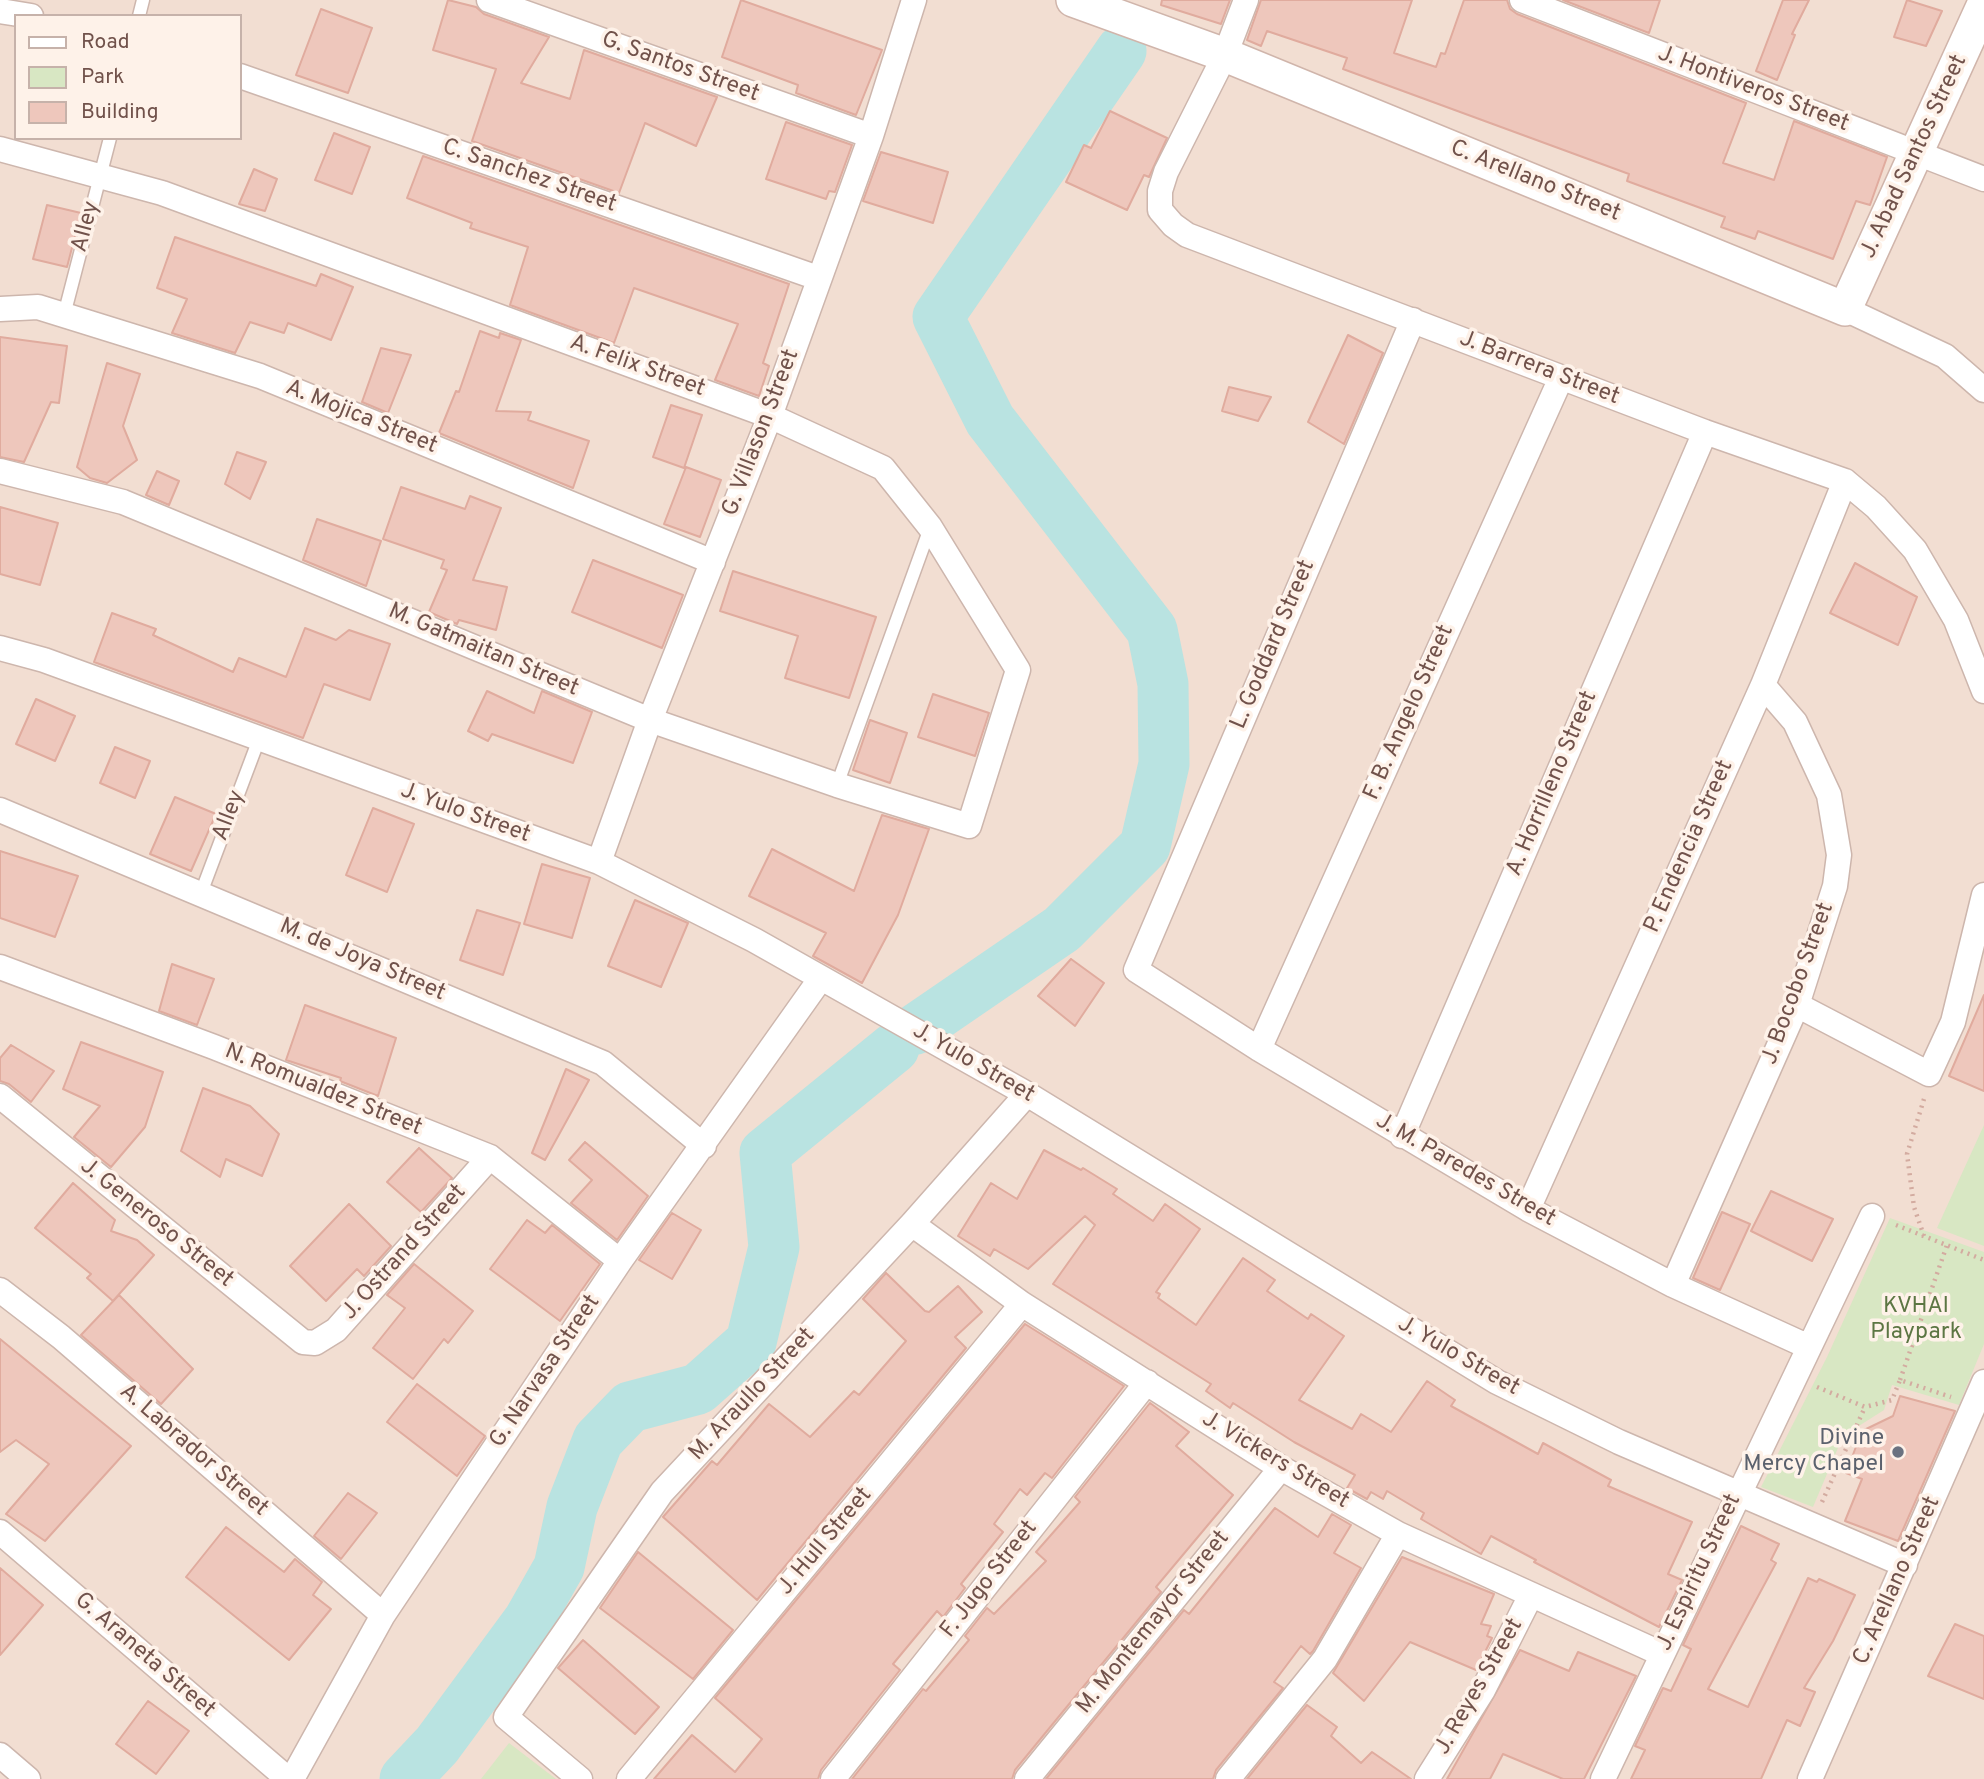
<!DOCTYPE html>
<html>
<head>
<meta charset="utf-8">
<style>
	body { margin:0 }
	#map { position:relative; width:1984px; height:1779px; overflow:hidden; background:#fbede3; font-family:Overpass,sans-serif }
	canvas { display:block }
	.legend { position:absolute; left:14px; top:14px; width:228px; height:126px; box-sizing:border-box; background:#fef2e9; border:2px solid #c6b2aa; margin:0; padding:9px 12px; list-style:none; font-size:21px; color:#71524b }
	.legend li { display:flex; align-items:center; gap:14px; height:35px }
	.legend b { width:35px; border:2px solid #c6b2aa }
</style>
</head>
<body>
<div id="map">
<canvas width="1984" height="1779"></canvas>
<ul class="legend">
<li><b style="height:9px;background:#fff"></b>Road</li>
<li><b style="height:19px;background:#d8e7c3"></b>Park</li>
<li><b style="height:19px;background:#eec7bc"></b>Building</li>
</ul>
</div>
<script>
const context = document.querySelector('canvas').getContext('2d');
context.lineJoin = 'round';
function fillPath(path, color) {
  context.fillStyle = color;
  context.fill(path, 'evenodd');
}
function toPath(rows) {
  const path = new Path2D();
  for (const r of rows) {
    path.moveTo(r[0], r[1]);
    for (let i = 2; i < r.length; i += 2) path.lineTo(r[i], r[i + 1]);
  }
  return path;
}
function strokePath(path, color, width, dash) {
  context.strokeStyle = color;
  context.lineWidth = width;
  context.lineCap = dash ? 'butt' : 'round';
  context.setLineDash(dash || []);
  context.stroke(path);
}
function label(font, color, halo, rows, align = 'center') {
  context.font = font + ' Overpass,sans-serif';
  context.lineWidth = 7;
  context.setLineDash([]);
  context.textBaseline = 'middle';
  context.strokeStyle = halo;
  context.fillStyle = color;
  for (const [text, x, y, turn = 0] of rows) {
    context.save();
    context.translate(x, y);
    context.rotate((+turn || 0) * Math.PI / 180);
    context.textAlign = isNaN(turn) ? turn : align;
    if (halo) context.strokeText(text, 0, 0);
    context.fillText(text, 0, 0);
    context.restore();
  }
}
fillPath(toPath([
	[0,0,1984,0,1984,1779,0,1779],
	[16,16,240,16,240,138,16,138]
]), '#f2ded2');
fillPath(toPath([
	[1984,1125,1984,1246,1937,1228],
	[1890,1218,1984,1252,1984,1344,1959,1405,1892,1385,1884,1410,1843,1436,1813,1507,1761,1487,1827,1357],
	[509,1743,556,1779,481,1779]
]), '#d8e7c3');
strokePath(toPath([
	[916,1029,1062,929,1145,846,1164,764,1163,684,1152,630,990,420,938,317,1121,51],
	[405,1779,437,1745,529,1620,559,1567,572,1507,598,1440,630,1407,698,1389,751,1342,774,1247,765,1153,894,1048]
]), '#b9e3e1', 51);
const building = toPath([
	[448,0,476,7,484,14,549,37,521,83,570,99,584,50,717,97,696,146,645,123,619,193,472,141,496,69,433,50,448,0],
	[741,0,882,50,856,115,796,93,798,85,722,57,741,0],
	[1162,0,1230,0,1221,24,1161,5,1162,0],
	[1261,0,1412,0,1394,53,1436,67,1441,53,1445,54,1464,0,1507,0,1510,9,1517,14,1746,103,1723,163,1774,180,1794,121,1887,157,1870,205,1856,201,1833,259,1758,231,1755,239,1721,227,1725,217,1627,181,1629,174,1343,69,1347,58,1267,31,1261,46,1247,40,1261,0],
	[1563,0,1660,0,1649,33,1563,0],
	[1783,0,1809,0,1792,34,1795,35,1777,80,1756,71,1783,0],
	[1907,0,1942,11,1926,46,1894,37,1907,0],
	[321,9,372,28,348,93,296,75,321,9],
	[1110,111,1167,138,1149,177,1144,175,1127,210,1066,182,1084,145,1091,148,1110,111],
	[786,122,852,145,835,192,829,191,826,199,766,179,786,122],
	[334,133,370,147,352,194,315,180,334,133],
	[881,152,948,172,933,223,863,201,881,152],
	[423,156,789,284,763,363,769,366,759,396,715,380,738,324,634,288,614,343,510,305,528,247,470,228,472,223,407,198,423,156],
	[254,169,277,179,265,211,239,204,254,169],
	[47,205,81,213,67,267,33,259,47,205],
	[175,237,316,286,321,274,353,287,331,340,288,323,284,333,250,322,235,353,172,333,187,299,157,288,175,237],
	[480,331,499,338,500,333,521,340,496,411,531,412,528,420,589,441,573,488,439,433,456,391,459,392,480,331],
	[1348,335,1383,353,1344,444,1308,422,1348,335],
	[0,337,67,346,59,403,51,402,24,462,0,457,0,337],
	[381,348,411,355,388,413,362,402,381,348],
	[107,363,140,374,123,426,137,460,107,483,90,478,77,467,107,363],
	[1229,387,1271,397,1258,421,1222,411,1229,387],
	[671,405,702,415,684,468,653,457,671,405],
	[237,452,266,462,250,499,225,484,237,452],
	[686,467,721,480,700,537,664,524,686,467],
	[157,471,179,481,169,505,146,495,157,471],
	[401,487,465,509,470,496,501,508,473,580,507,587,496,630,459,620,457,624,429,612,447,570,441,568,444,560,383,539,401,487],
	[0,507,58,523,40,585,0,574,0,507],
	[317,519,381,541,366,586,303,560,317,519],
	[593,560,683,595,662,648,572,612,593,560],
	[1855,563,1917,597,1898,645,1830,613,1855,563],
	[733,571,876,617,849,698,785,678,798,636,720,611,733,571],
	[112,613,156,629,153,635,233,672,239,658,286,677,305,628,336,640,349,630,390,644,370,700,324,684,303,738,94,662,112,613],
	[487,691,534,713,542,691,592,712,573,763,492,734,488,741,468,731,487,691],
	[933,694,989,713,975,756,918,737,933,694],
	[36,699,75,716,55,761,16,744,36,699],
	[870,720,907,733,890,783,853,770,870,720],
	[115,747,150,761,135,798,100,783,115,747],
	[175,797,216,814,191,871,150,854,175,797],
	[373,808,414,824,387,892,346,875,373,808],
	[882,815,929,829,898,915,862,983,813,956,826,933,749,896,772,849,854,891,882,815],
	[0,851,78,876,55,937,0,918,0,851],
	[542,864,590,878,572,938,524,924,542,864],
	[635,900,688,923,661,987,608,966,635,900],
	[477,910,520,923,503,975,460,960,477,910],
	[1071,959,1104,983,1075,1026,1038,996,1071,959],
	[172,964,214,979,197,1025,159,1011,172,964],
	[1984,995,1984,1091,1949,1076,1984,995],
	[305,1005,396,1038,378,1096,340,1081,341,1078,286,1060,305,1005],
	[81,1042,163,1072,145,1127,111,1167,74,1137,100,1106,63,1089,81,1042],
	[11,1045,54,1071,31,1102,9,1084,0,1081,0,1058,11,1045],
	[566,1069,589,1080,545,1160,532,1153,566,1069],
	[203,1088,250,1106,279,1134,262,1176,226,1159,220,1177,181,1151,203,1088],
	[585,1142,648,1196,617,1240,571,1203,592,1180,569,1160,585,1142],
	[419,1148,452,1178,421,1212,387,1182,419,1148],
	[1044,1150,1081,1170,1083,1168,1117,1189,1113,1194,1153,1221,1165,1204,1200,1229,1156,1292,1160,1294,1158,1298,1196,1325,1243,1258,1275,1280,1267,1291,1308,1319,1311,1314,1344,1336,1299,1400,1352,1429,1361,1414,1391,1432,1427,1381,1455,1400,1451,1406,1538,1454,1543,1443,1611,1480,1608,1486,1692,1522,1668,1574,1682,1580,1659,1627,1534,1562,1536,1560,1491,1536,1481,1554,1421,1519,1424,1513,1387,1491,1383,1499,1371,1492,1367,1499,1347,1488,1355,1475,1294,1442,1233,1403,1230,1408,1206,1391,1211,1384,1053,1284,1095,1225,1085,1216,1028,1269,994,1249,990,1256,958,1236,991,1183,1017,1199,1044,1150],
	[73,1183,115,1220,111,1231,137,1240,154,1255,113,1301,87,1278,91,1274,35,1228,73,1183],
	[1771,1191,1833,1219,1812,1261,1751,1231,1771,1191],
	[349,1204,391,1246,364,1276,357,1269,326,1301,290,1266,349,1204],
	[1722,1212,1750,1224,1720,1290,1693,1278,1722,1212],
	[672,1213,701,1230,672,1279,639,1260,672,1213],
	[527,1220,545,1233,552,1225,600,1264,560,1321,490,1269,527,1220],
	[414,1264,473,1311,448,1343,444,1339,413,1379,373,1348,405,1308,387,1295,414,1264],
	[886,1273,925,1311,929,1312,958,1286,982,1312,955,1337,966,1348,757,1600,663,1517,712,1461,717,1465,769,1404,810,1437,854,1391,859,1395,906,1341,863,1299,886,1273],
	[119,1295,193,1369,161,1404,81,1335,119,1295],
	[1025,1324,1124,1386,1052,1478,1045,1473,1027,1495,1020,1489,994,1524,1003,1532,961,1584,965,1588,943,1617,937,1611,893,1664,900,1670,821,1770,818,1779,654,1779,692,1735,735,1772,762,1739,715,1698,1025,1324],
	[0,1339,131,1446,45,1541,6,1514,49,1464,16,1440,0,1452,0,1339],
	[417,1384,485,1436,457,1476,387,1422,417,1384],
	[1900,1396,1955,1411,1898,1541,1845,1521,1862,1479,1846,1473,1862,1431,1893,1416,1900,1396],
	[1150,1403,1189,1432,1176,1446,1233,1495,1156,1587,1161,1592,1015,1770,1012,1779,852,1779,923,1689,926,1691,969,1640,965,1636,987,1608,994,1614,1046,1561,1036,1552,1080,1502,1075,1497,1150,1403],
	[348,1493,377,1513,341,1559,314,1536,348,1493],
	[1275,1508,1318,1537,1332,1514,1351,1525,1334,1553,1361,1568,1313,1651,1310,1654,1301,1646,1274,1682,1283,1688,1216,1770,1213,1779,1046,1779,1184,1610,1189,1614,1275,1508],
	[1741,1526,1779,1544,1771,1560,1776,1563,1708,1689,1748,1707,1808,1578,1817,1582,1819,1579,1855,1595,1833,1641,1804,1688,1815,1692,1800,1726,1787,1720,1761,1779,1631,1779,1645,1750,1635,1746,1663,1688,1671,1691,1691,1649,1683,1645,1741,1526],
	[226,1527,284,1572,295,1559,322,1582,313,1595,331,1609,289,1660,186,1577,226,1527],
	[638,1552,733,1630,693,1679,600,1608,638,1552],
	[1402,1557,1494,1594,1481,1624,1491,1626,1487,1636,1492,1638,1476,1670,1410,1642,1364,1701,1333,1673,1402,1557],
	[0,1568,43,1605,0,1655,0,1568],
	[1955,1624,1984,1636,1984,1699,1928,1676,1955,1624],
	[583,1640,659,1707,635,1734,558,1668,583,1640],
	[1520,1650,1569,1671,1578,1652,1636,1676,1584,1779,1563,1779,1503,1754,1490,1779,1447,1779,1520,1650],
	[148,1701,189,1731,156,1774,116,1744,148,1701],
	[1307,1705,1337,1727,1331,1736,1361,1763,1372,1752,1411,1779,1247,1779,1307,1705]
]);
fillPath(building, '#eec7bc');
strokePath(building, '#e0ab9e', 2);
const lane = toPath([
	[139,16,143,0],
	[64,315,110,138],
	[837,785,930,528],
	[201,893,259,739]
]);
const street = toPath([
	[489,0,871,136],
	[1246,0,1225,55,1166,172,1160,191,1160,210,1173,225,1187,235,1705,432,1845,481,1876,507,1915,550,1956,620,1984,691],
	[1522,0,1984,179],
	[0,11,31,16],
	[240,76,818,278],
	[0,149,162,193,770,416,883,468,930,527,1018,670,969,826,837,785,650,720,123,502,0,471],
	[0,309,38,307,260,376,713,562],
	[1845,309,1945,356,1984,390],
	[1413,320,1136,970,1259,1049,1528,1209,1673,1285,1809,1347],
	[0,648,44,660,599,862,754,940,1027,1094,1497,1382,1619,1442,1905,1565],
	[0,810,603,1063,704,1146],
	[599,862,650,720,770,416,871,136,914,0],
	[0,967,214,1047,490,1157,620,1261],
	[1797,1005,1929,1074,1953,1022,1984,895],
	[1259,1049,1561,378],
	[0,1096,303,1342,315,1343,336,1330,490,1157],
	[1402,1136,1705,432],
	[1528,1209,1763,685,1845,481],
	[912,1224,1022,1304,1281,1468,1398,1534,1662,1654],
	[1673,1285,1797,1005,1835,886,1839,855,1829,795,1795,722,1763,685],
	[0,1290,61,1337,383,1615],
	[0,1532,288,1779],
	[0,1755,28,1779],
	[292,1779,383,1615,620,1261,821,978],
	[580,1779,506,1717,662,1492,912,1224,1027,1094],
	[629,1779,1022,1304],
	[833,1779,1147,1382],
	[1027,1779,1281,1468],
	[1228,1779,1325,1659,1398,1534],
	[1427,1779,1483,1690,1531,1595],
	[1603,1779,1872,1216],
	[1810,1779,1984,1382]
]);
const secondary = toPath([
	[1073,0,1225,55,1845,309,1984,4]
]);
strokePath(lane, '#cdb6ad', 15);
strokePath(street, '#cdb6ad', 27);
strokePath(secondary, '#d0b5ab', 36);
strokePath(toPath([
	[1924,1099,1907,1154,1914,1207,1924,1236],
	[1896,1225,1984,1260],
	[1900,1380,1947,1245],
	[1817,1387,1865,1407,1892,1400,1900,1380,1951,1397],
	[1822,1502,1865,1407]
]), '#d3aba0', 4.5, [2, 5]);
strokePath(lane, '#fff', 12);
strokePath(street, '#fff', 24);
strokePath(secondary, '#fff', 33);
for (const [x, y, r, color] of [
	[1898,1452,7,"#6b7280"]
]) {
  const dot = new Path2D();
  dot.arc(x, y, r, 0, 2 * Math.PI);
  context.fillStyle = color;
  context.fill(dot);
  strokePath(dot, '#fef2e9', 2.5);
}
label('23px', '#71524b', '#fef2e9', [
	["G. Santos Street",680,68,20],
	["J. Hontiveros Street",1753,90,21],
	["J. Abad Santos Street",1915,157,-65],
	["C. Sanchez Street",529,177,19],
	["C. Arellano Street",1535,182,22],
	["Alley",87,227,-75],
	["A. Felix Street",637,367,20],
	["J. Barrera Street",1539,369,21],
	["A. Mojica Street",361,418,22],
	["G. Villason Street",762,433,-69],
	["L. Goddard Street",1274,645,-67],
	["M. Gatmaitan Street",483,651,23],
	["F. B. Angelo Street",1410,713,-66],
	["A. Horrilleno Street",1553,784,-67],
	["J. Yulo Street",465,814,20],
	["Alley",230,816,-69],
	["P. Endencia Street",1690,847,-66],
	["M. de Joya Street",362,961,23],
	["J. Bocobo Street",1799,984,-70],
	["J. Yulo Street",973,1064,30],
	["N. Romualdez Street",323,1091,22],
	["J. M. Paredes Street",1465,1171,30],
	["J. Generoso Street",156,1224,39],
	["J. Ostrand Street",405,1253,-48],
	["J. Yulo Street",1458,1357,30],
	["G. Narvasa Street",546,1372,-56],
	["M. Araullo Street",753,1395,-47],
	["A. Labrador Street",193,1451,41],
	["J. Vickers Street",1275,1461,31],
	["J. Hull Street",826,1542,-50],
	["J. Espiritu Street",1700,1573,-65],
	["F. Jugo Street",990,1580,-52],
	["C. Arellano Street",1898,1581,-66],
	["M. Montemayor Street",1154,1623,-51],
	["G. Araneta Street",144,1656,41],
	["J. Reyes Street",1480,1687,-60]
]);
label('23px', '#5c7643', '#fef2e9', [
	["KVHAI",1916,1307],
	["Playpark",1916,1333]
]);
label('23px', '#5b616d', '#fef2e9', [
	["Divine",1884,1439],
	["Mercy Chapel",1884,1465]
], 'right');
</script>
</body>
</html>
